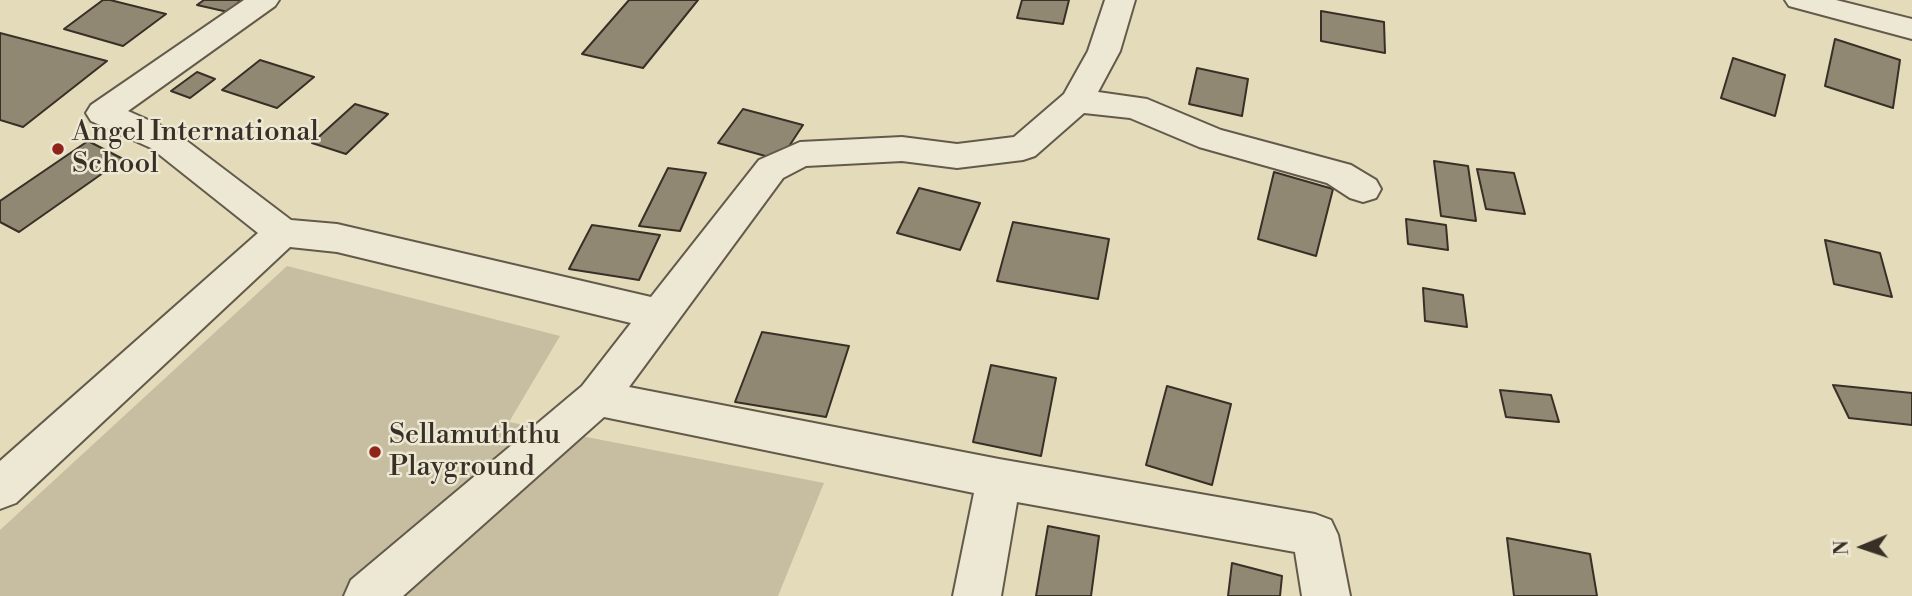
<!DOCTYPE html>
<html>
<head>
<meta charset="utf-8">
<style>
	body { margin:0 }
	#map { position:relative; width:1912px; height:596px; overflow:hidden; background:#e4dbbb; font-family:"Libre Bodoni",serif }
	canvas { display:block }
	.north { position:absolute; left:1828px; top:512px; width:70px; height:70px; -webkit-text-stroke:5px #ede8d3; paint-order:stroke; rotate:268deg; font-size:19px; font-weight:700; line-height:28px; text-align:center; color:#382f26 }
	.north::after { content:''; display:block; margin:auto; width:24px; height:32px; background:#382f26; clip-path:polygon(50% 0,100% 100%,50% 72%,0 100%) }
</style>
</head>
<body>
<div id="map">
<canvas width="1912" height="596"></canvas>
<div class="north">N</div>
</div>
<script>
const context = document.querySelector('canvas').getContext('2d');
context.lineJoin = 'round';
function fillPath(path, color) {
  context.fillStyle = color;
  context.fill(path, 'evenodd');
}
function toPath(rows) {
  const path = new Path2D();
  for (const r of rows) {
    path.moveTo(r[0], r[1]);
    for (let i = 2; i < r.length; i += 2) path.lineTo(r[i], r[i + 1]);
  }
  return path;
}
function strokePath(path, color, width, dash) {
  context.strokeStyle = color;
  context.lineWidth = width;
  context.lineCap = dash ? 'butt' : 'round';
  context.setLineDash(dash || []);
  context.stroke(path);
}
function label(font, color, halo, rows, align = 'center') {
  context.font = font + ' "Libre Bodoni",serif';
  context.lineWidth = 5;
  context.setLineDash([]);
  context.textBaseline = 'middle';
  context.strokeStyle = halo;
  context.fillStyle = color;
  for (const [text, x, y, turn = 0] of rows) {
    context.save();
    context.translate(x, y);
    context.rotate((+turn || 0) * Math.PI / 180);
    context.textAlign = isNaN(turn) ? turn : align;
    if (halo) context.strokeText(text, 0, 0);
    context.fillText(text, 0, 0);
    context.restore();
  }
}
fillPath(toPath([
	[287,266,560,336,509,422,824,483,778,596,0,596,0,530]
]), '#c7bea2');
const building = toPath([
	[103,0,110,0,166,14,123,46,64,29,103,0],
	[204,0,241,0,228,12,197,5,204,0],
	[629,0,698,0,643,68,582,54,629,0],
	[1022,0,1069,0,1063,24,1017,18,1022,0],
	[1321,11,1384,22,1385,53,1321,41,1321,11],
	[0,33,107,61,23,127,0,120,0,33],
	[1835,39,1900,60,1893,108,1825,86,1835,39],
	[1733,58,1785,75,1775,116,1721,98,1733,58],
	[260,60,314,77,277,108,222,90,260,60],
	[1197,68,1248,79,1242,116,1189,104,1197,68],
	[197,72,215,79,190,98,171,91,197,72],
	[355,104,388,114,346,154,312,143,355,104],
	[743,109,803,125,780,160,718,143,743,109],
	[88,141,123,159,19,232,0,222,0,201,88,141],
	[1434,161,1468,166,1476,221,1441,216,1434,161],
	[668,168,706,173,680,231,639,226,668,168],
	[1477,169,1514,173,1525,214,1486,209,1477,169],
	[1274,172,1333,189,1316,256,1258,239,1274,172],
	[919,188,980,203,960,250,897,233,919,188],
	[1406,219,1446,225,1448,250,1408,244,1406,219],
	[1013,222,1109,239,1098,299,997,281,1013,222],
	[592,225,660,235,639,280,569,269,592,225],
	[1825,240,1880,253,1892,297,1834,284,1825,240],
	[1423,288,1463,295,1467,327,1425,321,1423,288],
	[762,332,849,346,826,417,735,402,762,332],
	[991,365,1056,378,1041,456,973,442,991,365],
	[1833,385,1912,393,1912,425,1849,418,1833,385],
	[1167,386,1231,404,1212,485,1146,465,1167,386],
	[1500,390,1551,395,1559,422,1506,417,1500,390],
	[1048,526,1099,536,1091,596,1036,596,1048,526],
	[1507,538,1590,554,1597,596,1514,596,1507,538],
	[1232,563,1282,576,1280,596,1228,596,1232,563]
]);
fillPath(building, '#918873');
strokePath(building, '#382f26', 2);
const minor = toPath([
	[244,0,279,0,275,6,128,111,175,132,291,220,337,224,651,297,759,160,800,142,902,137,957,144,1014,137,1064,94,1088,51,1105,0,1135,0,1120,51,1098,92,1147,99,1221,130,1351,165,1376,180,1381,189,1376,198,1363,202,1350,198,1327,183,1199,147,1130,118,1084,113,1035,156,1023,160,957,168,902,161,806,166,783,178,629,387,999,459,1315,514,1331,520,1338,535,1350,596,1302,596,1295,552,1017,502,1001,596,953,596,974,493,604,417,403,596,344,596,351,580,582,386,631,323,337,252,290,247,16,503,0,509,0,461,258,233,151,148,91,121,86,113,91,105,244,0],
	[1785,0,1836,0,1912,19,1912,39,1789,6,1785,0]
]);
strokePath(minor, '#635a4b', 4);
fillPath(minor, '#ede8d3');
for (const [x, y, r, color] of [
	[58,149,7,"#8f2418"],
	[375,452,7,"#8f2418"]
]) {
  const dot = new Path2D();
  dot.arc(x, y, r, 0, 2 * Math.PI);
  context.fillStyle = color;
  context.fill(dot);
  strokePath(dot, '#ede8d3', 2.5);
}
label('28px', '#382f26', '#ede8d3', [
	["Angel International",72,133],
	["School",72,165],
	["Sellamuththu",389,436],
	["Playground",389,468]
], 'left');
</script>
</body>
</html>
